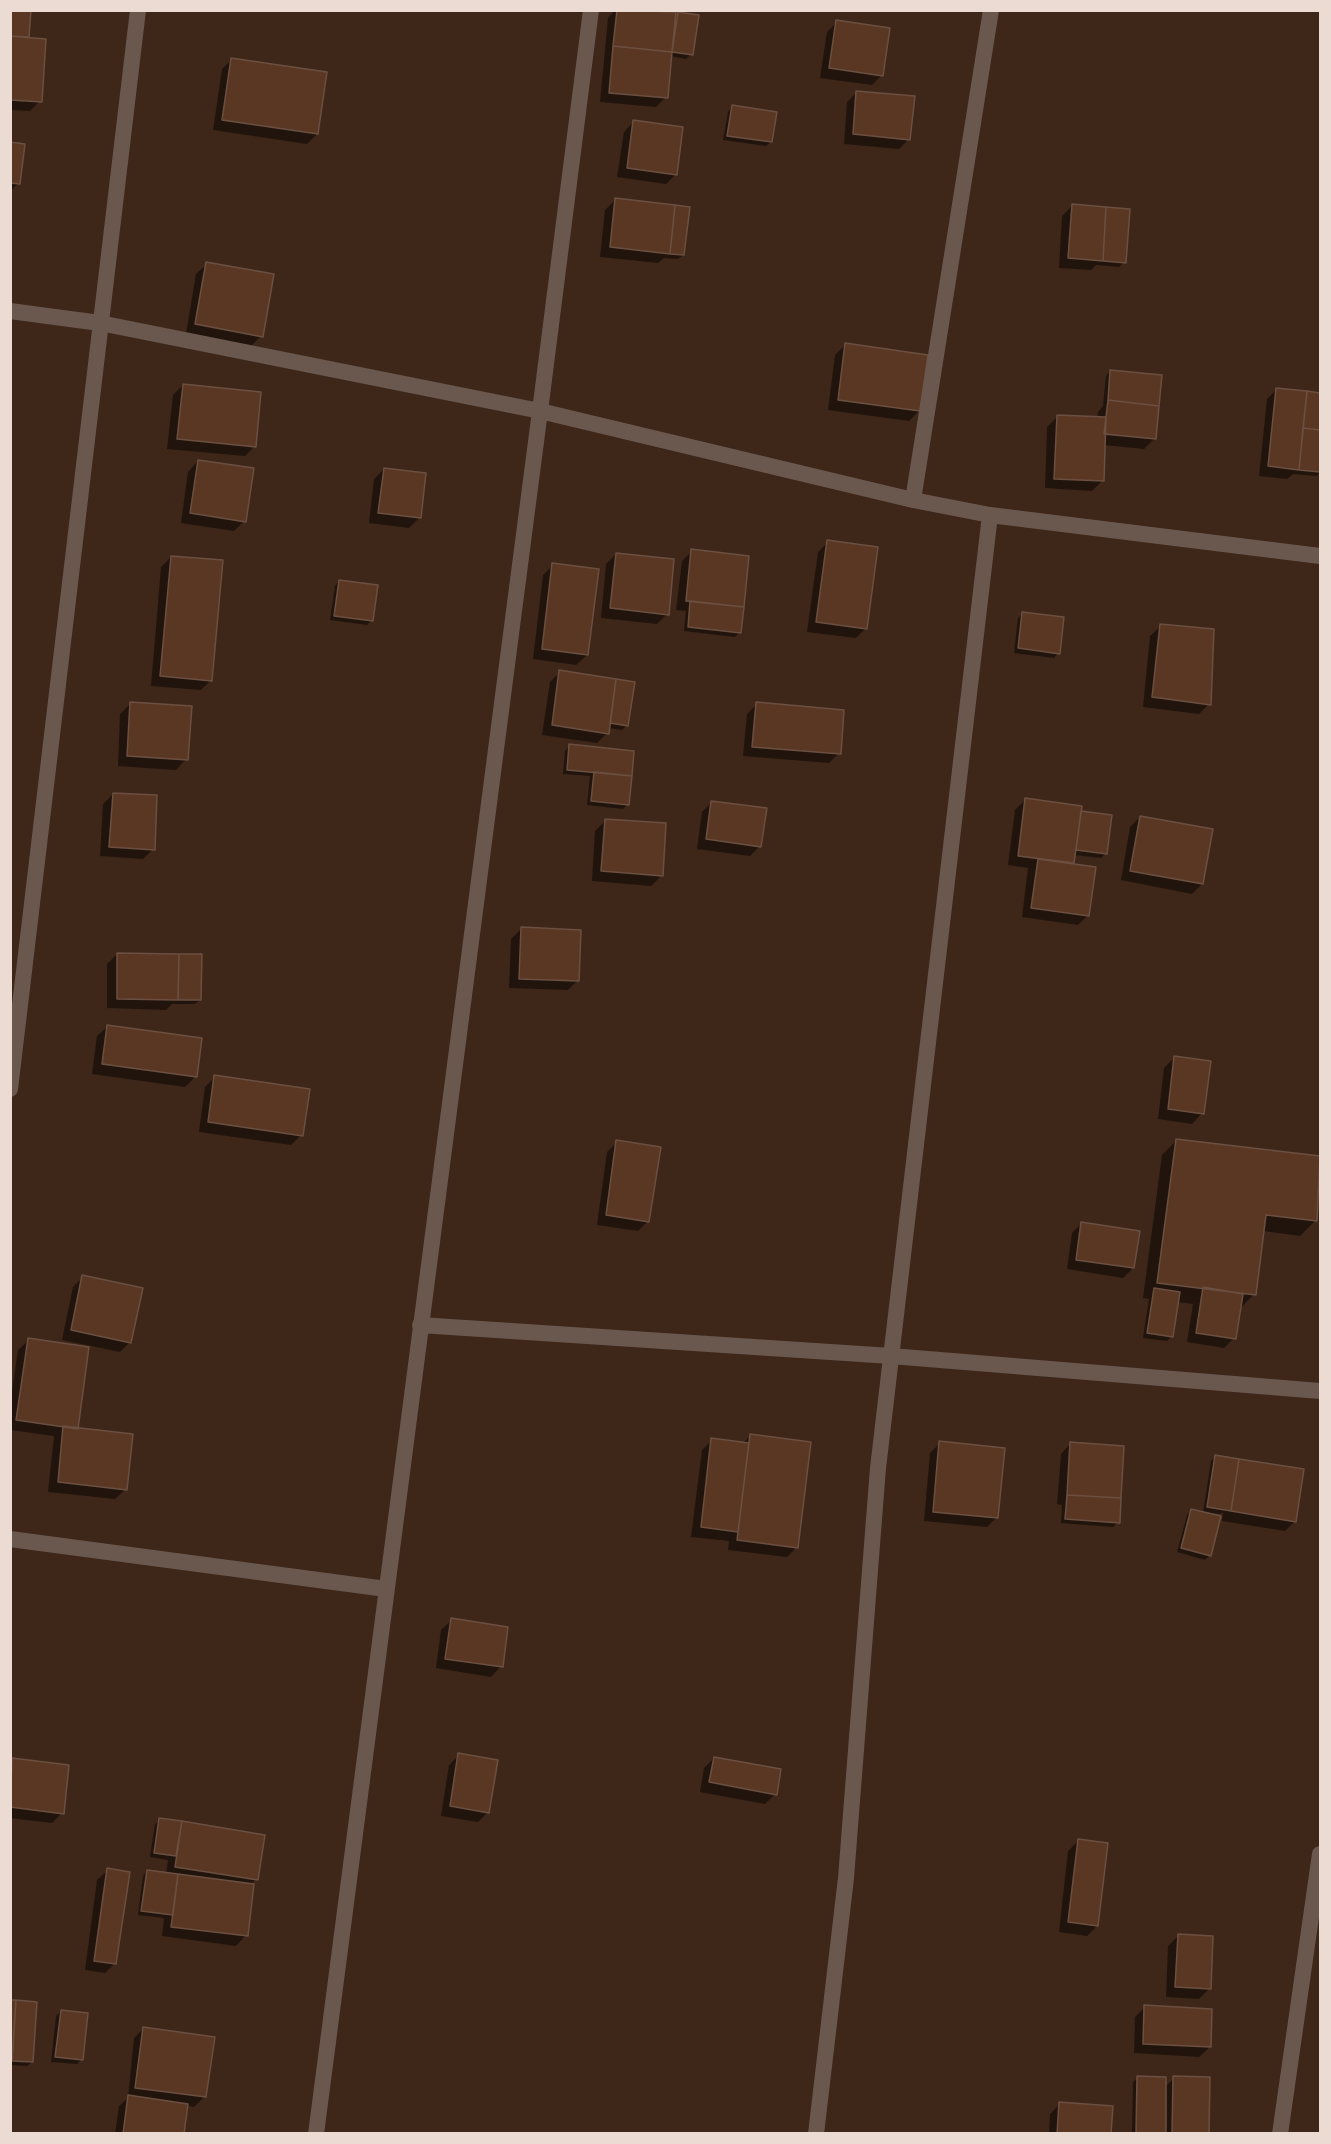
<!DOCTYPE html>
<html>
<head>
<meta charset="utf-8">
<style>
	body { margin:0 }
	#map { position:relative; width:1331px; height:2144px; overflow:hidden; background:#3e2619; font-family:"Roboto Serif",serif }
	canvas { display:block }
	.frame { position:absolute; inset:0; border:12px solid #ecdbd3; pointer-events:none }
</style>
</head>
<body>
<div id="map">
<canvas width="1331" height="2144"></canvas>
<div class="frame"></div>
</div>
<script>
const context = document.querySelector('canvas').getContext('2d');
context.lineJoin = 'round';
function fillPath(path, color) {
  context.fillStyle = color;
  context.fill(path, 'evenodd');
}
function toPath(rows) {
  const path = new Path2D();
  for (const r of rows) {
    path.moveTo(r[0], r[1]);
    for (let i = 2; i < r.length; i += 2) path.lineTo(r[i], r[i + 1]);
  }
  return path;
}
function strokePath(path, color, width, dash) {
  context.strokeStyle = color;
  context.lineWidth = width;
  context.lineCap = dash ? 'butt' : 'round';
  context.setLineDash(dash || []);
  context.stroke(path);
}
fillPath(toPath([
	[10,10,29,10,27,39,40,101,30,111,10,110],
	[615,10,675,13,674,19,679,14,691,54,686,59,670,56,666,97,656,107,600,102,608,18],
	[837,22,882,75,872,85,820,78,827,32],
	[232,59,317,134,307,144,213,130,222,69],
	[857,92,909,139,899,149,844,144,847,102],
	[732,107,771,142,766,146,723,140,728,112],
	[634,121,676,174,666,184,617,177,624,132],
	[10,143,19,183,10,191],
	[615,200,683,255,678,259,664,258,658,263,600,257,605,210],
	[1072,206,1124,262,1119,267,1096,265,1091,270,1059,268,1062,216],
	[207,264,261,336,251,346,186,334,196,274],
	[845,345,919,411,909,421,828,410,835,355],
	[1110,371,1155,438,1144,449,1103,445,1102,481,1092,491,1045,488,1047,427,1057,417,1097,419,1098,412,1103,406,1106,376],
	[183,385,255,446,245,456,167,449,173,395],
	[1277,389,1320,394,1320,472,1317,476,1293,474,1287,479,1259,476,1267,399],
	[198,461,244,521,234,531,181,523,188,472],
	[384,469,419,518,409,528,369,523,374,479],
	[828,542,866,628,856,638,807,632,818,552],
	[692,551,740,632,735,637,684,631,686,611,676,610,682,561],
	[616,554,667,614,657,624,601,618,606,564],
	[171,557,211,680,201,690,151,686,161,567],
	[553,565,587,655,576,665,533,659,543,575],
	[339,581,372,620,367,625,330,620,335,586],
	[1023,613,1058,653,1054,658,1014,653,1018,618],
	[1161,626,1209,704,1199,714,1143,707,1150,636],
	[560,672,627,725,622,730,608,728,607,733,597,743,542,735,550,682],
	[130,704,186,759,176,770,118,766,120,714],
	[757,704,839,753,829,763,743,756,747,714],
	[569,746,628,804,623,809,587,805,590,776,563,774,565,751],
	[113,794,153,849,143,859,100,856,103,804],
	[1025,800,1079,813,1106,853,1101,858,1074,855,1073,865,1088,915,1078,925,1022,917,1028,868,1008,865,1015,810],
	[712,802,760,846,750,856,697,849,702,812],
	[1140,817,1202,884,1192,894,1121,880,1130,827],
	[605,821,661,876,651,886,592,881,595,831],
	[521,929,578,980,568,990,509,988,511,939],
	[117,954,200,1000,195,1004,172,1004,166,1010,107,1008,107,964],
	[108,1026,195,1077,185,1087,92,1074,97,1036],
	[1174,1058,1202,1113,1192,1124,1158,1119,1164,1068],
	[215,1077,301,1135,291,1145,199,1132,205,1087],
	[1177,1140,1320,1157,1315,1221,1300,1236,1263,1231,1254,1294,1239,1310,1234,1338,1224,1348,1187,1342,1193,1304,1177,1302,1172,1336,1167,1341,1143,1338,1149,1299,1143,1298,1162,1155],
	[617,1142,648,1221,638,1231,597,1225,607,1152],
	[1082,1223,1133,1268,1123,1278,1067,1269,1072,1233],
	[83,1277,130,1342,120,1352,62,1340,73,1287],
	[29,1340,77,1429,126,1489,115,1499,48,1492,54,1436,10,1430,10,1405,18,1350],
	[750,1436,797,1547,787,1557,728,1550,729,1541,691,1537,702,1450,712,1440,742,1444],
	[940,1443,997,1517,987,1527,924,1521,930,1453],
	[1071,1443,1118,1522,1113,1527,1061,1523,1062,1505,1057,1504,1061,1454],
	[1215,1457,1295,1521,1285,1531,1222,1521,1223,1512,1220,1514,1211,1513,1210,1555,1205,1560,1177,1552,1187,1515,1191,1510,1203,1513,1211,1461],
	[452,1620,501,1666,491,1677,436,1668,441,1630],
	[459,1755,488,1812,478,1822,441,1816,449,1765],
	[714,1758,775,1794,765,1804,700,1792,704,1768],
	[12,1759,62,1813,52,1823,10,1818],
	[160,1820,263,1836,256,1879,250,1885,246,1935,236,1946,162,1936,164,1918,138,1915,143,1876,147,1871,166,1874,168,1860,150,1857,155,1824],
	[1078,1841,1097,1926,1087,1936,1059,1932,1068,1851],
	[108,1870,115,1963,105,1973,85,1970,97,1880],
	[1178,1936,1209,1989,1199,1999,1166,1997,1168,1946],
	[10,2001,32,2062,27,2066,10,2065],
	[1145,2007,1210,2047,1199,2057,1134,2053,1135,2017],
	[61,2011,81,2060,77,2064,51,2062,56,2016],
	[144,2028,205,2096,194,2107,186,2105,182,2134,115,2134,119,2106,128,2098,134,2038],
	[1138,2077,1165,2087,1174,2078,1207,2134,1132,2134,1133,2082],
	[1060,2104,1110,2134,1049,2134,1050,2114]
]), '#0007');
const building = toPath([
	[10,10,31,10,29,37,10,36,10,10],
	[617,10,676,12,672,52,613,46,617,10],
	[678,12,699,15,693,55,672,52,678,12],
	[836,20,890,28,883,76,829,68,836,20],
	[10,36,46,39,42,102,10,100,10,36],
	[613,46,672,52,668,98,609,93,613,46],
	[231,58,327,72,318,134,222,120,231,58],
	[856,91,915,96,910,140,853,134,856,91],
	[732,105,777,112,772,142,727,136,732,105],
	[633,120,683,127,677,175,627,168,633,120],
	[10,142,25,144,20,184,10,183,10,142],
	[615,198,675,205,670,254,610,247,615,198],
	[1072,204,1106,207,1103,261,1068,258,1072,204],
	[675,205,690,207,684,255,670,254,675,205],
	[1106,207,1130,209,1126,263,1103,261,1106,207],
	[206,262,274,274,263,337,195,324,206,262],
	[845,343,928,355,920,411,838,400,845,343],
	[1110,370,1162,375,1159,406,1108,400,1110,370],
	[183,384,261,392,256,447,177,439,183,384],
	[1276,388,1307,391,1299,470,1268,466,1276,388],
	[1307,391,1320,393,1320,430,1303,428,1307,391],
	[1108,400,1159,406,1156,439,1104,434,1108,400],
	[1057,415,1106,417,1104,481,1054,479,1057,415],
	[1303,428,1320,430,1320,472,1299,470,1303,428],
	[198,460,254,468,246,522,190,513,198,460],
	[384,468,426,473,421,518,378,513,384,468],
	[827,540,878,547,867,629,816,622,827,540],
	[691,549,749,556,744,607,686,601,691,549],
	[616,553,674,559,669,615,610,608,616,553],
	[171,556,223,560,212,681,160,676,171,556],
	[552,563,599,569,588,655,542,649,552,563],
	[339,580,378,585,373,621,334,616,339,580],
	[690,601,744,607,741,633,688,627,690,601],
	[1022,612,1064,617,1060,654,1018,648,1022,612],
	[1160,624,1214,629,1211,705,1152,697,1160,624],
	[559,670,616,679,609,734,552,725,559,670],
	[616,679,635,682,628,726,610,723,616,679],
	[130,702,192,706,188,760,127,756,130,702],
	[756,702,844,710,841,754,752,747,756,702],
	[569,744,634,751,632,776,567,770,569,744],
	[594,772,632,776,629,805,591,801,594,772],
	[113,793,157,795,155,850,109,847,113,793],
	[1025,798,1082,806,1074,863,1018,856,1025,798],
	[711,801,767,808,761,847,706,839,711,801],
	[1081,811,1112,815,1107,854,1076,850,1081,811],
	[1140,816,1213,829,1203,884,1130,871,1140,816],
	[605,819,666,823,663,876,601,871,605,819],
	[1038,859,1096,867,1089,916,1031,908,1038,859],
	[521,927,581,930,579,981,519,979,521,927],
	[117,953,179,954,178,1000,117,999,117,953],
	[179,954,202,954,201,1000,178,1000,179,954],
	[107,1025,202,1038,197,1077,102,1064,107,1025],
	[1174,1056,1211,1061,1204,1114,1168,1109,1174,1056],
	[214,1075,310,1089,303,1136,208,1122,214,1075],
	[1176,1139,1320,1156,1317,1221,1266,1215,1256,1295,1157,1283,1176,1139],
	[616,1140,661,1147,649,1222,606,1215,616,1140],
	[1081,1222,1140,1231,1134,1268,1076,1260,1081,1222],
	[82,1275,143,1288,131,1343,71,1330,82,1275],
	[1203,1287,1243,1294,1236,1339,1196,1333,1203,1287],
	[1154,1288,1180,1292,1173,1337,1147,1333,1154,1288],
	[28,1338,89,1347,78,1429,16,1420,28,1338],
	[63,1426,133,1434,127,1490,58,1482,63,1426],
	[750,1434,811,1442,798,1548,737,1540,750,1434],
	[711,1438,749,1443,738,1532,701,1527,711,1438],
	[939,1441,1005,1448,998,1518,933,1512,939,1441],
	[1070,1442,1124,1446,1121,1498,1067,1495,1070,1442],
	[1215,1455,1239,1459,1231,1511,1207,1507,1215,1455],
	[1239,1459,1304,1469,1296,1522,1231,1511,1239,1459],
	[1067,1495,1121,1498,1120,1523,1065,1519,1067,1495],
	[1191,1509,1221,1516,1211,1556,1181,1548,1191,1509],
	[451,1618,508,1627,503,1667,445,1659,451,1618],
	[458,1753,498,1760,489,1813,450,1806,458,1753],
	[714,1757,781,1769,777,1795,709,1782,714,1757],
	[12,1758,69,1765,64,1814,10,1807,12,1758],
	[159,1818,182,1821,176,1856,154,1853,159,1818],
	[182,1821,265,1835,258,1880,175,1867,182,1821],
	[1078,1839,1108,1843,1098,1926,1068,1922,1078,1839],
	[107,1868,130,1872,116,1964,94,1961,107,1868],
	[147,1870,178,1874,173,1915,141,1911,147,1870],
	[178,1874,254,1884,248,1936,171,1927,178,1874],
	[1178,1934,1213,1936,1211,1989,1175,1987,1178,1934],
	[10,2000,16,2000,12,2061,10,2061,10,2000],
	[16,2000,37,2002,33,2062,12,2061,16,2000],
	[1144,2005,1212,2009,1211,2047,1143,2044,1144,2005],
	[61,2010,88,2013,83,2060,55,2057,61,2010],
	[143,2027,215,2037,206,2097,135,2088,143,2027],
	[1137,2076,1166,2077,1166,2134,1136,2133,1137,2076],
	[1173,2076,1210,2077,1209,2134,1172,2134,1173,2076],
	[128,2095,188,2104,184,2134,123,2134,128,2095],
	[1059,2102,1113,2106,1111,2134,1057,2134,1059,2102]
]);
fillPath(building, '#5a3723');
strokePath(building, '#6b5042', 1.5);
strokePath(toPath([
	[591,10,540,411,913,500,990,515,1320,556],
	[10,311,100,323,540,411,316,2134],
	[913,500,991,10],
	[10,1089,138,10],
	[420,1325,891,1356,1320,1391],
	[10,1539,386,1589],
	[816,2134,846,1878,878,1468,990,515],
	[1280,2134,1320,1854]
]), '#6a584f', 16);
</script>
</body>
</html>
